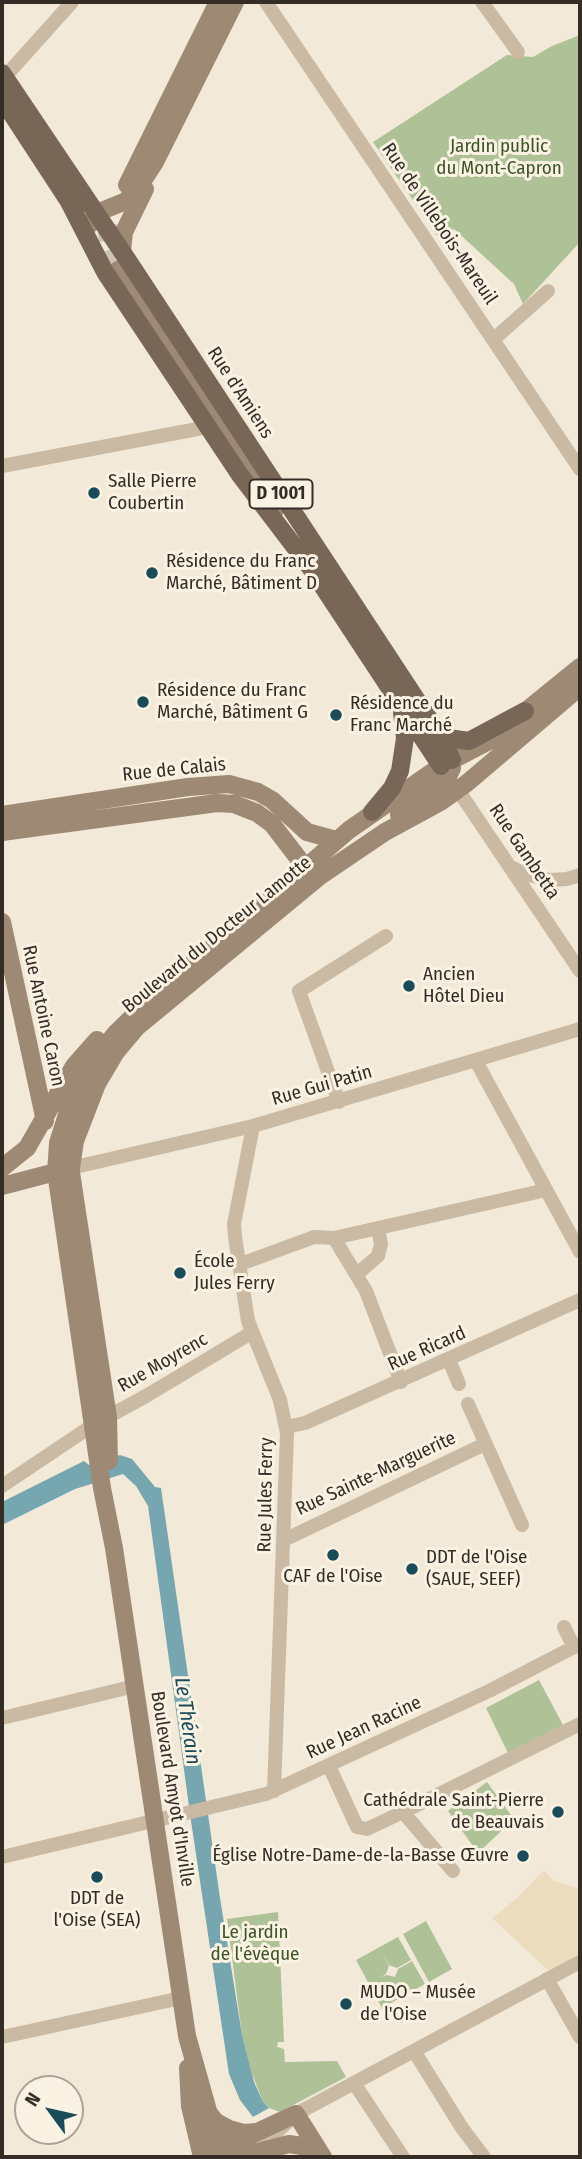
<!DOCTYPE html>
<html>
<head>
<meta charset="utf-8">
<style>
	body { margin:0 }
	#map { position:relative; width:582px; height:2159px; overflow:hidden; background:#f2e9d8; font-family:"Fira Sans Condensed",sans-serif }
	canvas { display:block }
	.frame { position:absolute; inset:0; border:4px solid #352c26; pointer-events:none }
	.north { position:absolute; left:14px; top:2075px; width:70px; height:70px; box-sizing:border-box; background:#faf3e4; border:2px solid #aba398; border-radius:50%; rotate:303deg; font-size:19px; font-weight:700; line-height:28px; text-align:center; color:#352c26 }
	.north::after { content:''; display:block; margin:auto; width:24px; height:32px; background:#1a4b58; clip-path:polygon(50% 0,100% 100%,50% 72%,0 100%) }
</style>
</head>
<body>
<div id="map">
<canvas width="582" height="2159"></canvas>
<div class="frame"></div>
<div class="north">N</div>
</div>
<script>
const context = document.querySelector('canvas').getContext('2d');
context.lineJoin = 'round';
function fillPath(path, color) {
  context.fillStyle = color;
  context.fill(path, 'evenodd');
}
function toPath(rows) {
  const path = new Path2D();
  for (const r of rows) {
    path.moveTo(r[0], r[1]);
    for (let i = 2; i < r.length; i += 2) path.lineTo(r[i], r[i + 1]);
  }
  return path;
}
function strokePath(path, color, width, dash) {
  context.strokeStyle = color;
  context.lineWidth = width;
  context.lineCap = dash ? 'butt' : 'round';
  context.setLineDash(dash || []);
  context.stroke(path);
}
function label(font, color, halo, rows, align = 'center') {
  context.font = font + ' "Fira Sans Condensed",sans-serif';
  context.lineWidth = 6;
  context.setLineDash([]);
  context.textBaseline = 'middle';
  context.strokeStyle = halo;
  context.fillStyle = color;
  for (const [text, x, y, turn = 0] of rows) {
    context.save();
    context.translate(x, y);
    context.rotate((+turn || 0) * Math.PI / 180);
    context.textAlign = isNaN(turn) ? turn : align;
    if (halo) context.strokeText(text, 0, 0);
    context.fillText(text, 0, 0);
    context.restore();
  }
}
fillPath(toPath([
	[580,35,580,242,523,304,514,284,454,229,439,238,373,142,507,55,533,57,552,46],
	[539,1680,563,1725,508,1753,486,1708],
	[487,1782,514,1819,478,1853,448,1811],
	[278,1912,284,2042,278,2042,277,2047,284,2049,285,2062,337,2061,346,2077,280,2112,269,2108,263,2102,251,2071,242,2035,227,1919],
	[426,1921,452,1969,429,1982,403,1934],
	[398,1937,411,1960,397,1968,389,1965,381,1952,389,1966,386,1974,381,1977,387,1975,395,1977,398,1969,412,1961,425,1984,382,2008,356,1960]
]), '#aec197');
fillPath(toPath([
	[544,1870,554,1881,580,1889,580,1956,550,1972,492,1918,518,1897]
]), '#ebddbe');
fillPath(toPath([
	[120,1455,132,1459,155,1487,161,1488,220,1898,242,2035,254,2082,263,2102,269,2108,253,2117,240,2100,229,2074,191,1821,148,1506,136,1486,123,1474,75,1489,2,1525,2,1502,84,1461,89,1465]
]), '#76a6b0');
strokePath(toPath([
	[109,223,107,234,109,249,118,270]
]), '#ccc3b4', 18, [18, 9]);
strokePath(toPath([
	[266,2,580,469],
	[482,2,518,52],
	[2,80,72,2],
	[494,339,548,291],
	[2,466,208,427],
	[458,790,580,971],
	[513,868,525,874,550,880,567,879,580,875],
	[476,1061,580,1252],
	[339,1102,299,991,386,936],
	[253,1126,234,1224,235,1237,248,1321,280,1400,287,1433,274,1791],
	[71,1168,253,1126,580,1029],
	[334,1238,366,1291,401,1382],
	[238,1265,314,1237,334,1238,546,1190],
	[357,1274,378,1256,381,1244,378,1228],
	[449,1360,459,1384],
	[468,1404,522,1525],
	[286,1427,305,1423,580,1300],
	[2,1486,93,1425,146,1396,251,1333],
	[284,1540,485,1444],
	[564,1627,574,1647],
	[2,1718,135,1686],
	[329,1766,357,1827,367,1829,403,1812,453,1871],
	[403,1812,580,1724],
	[2,1857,266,1794,489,1691,580,1644],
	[547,1979,580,2037],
	[2,2037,181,1998],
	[414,2051,462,2128,484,2157],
	[354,2083,403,2157],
	[252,2150,275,2134,296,2114,580,1962]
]), '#cabaa3', 14);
strokePath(toPath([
	[127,185,218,2],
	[90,224,99,212,126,201,140,185,155,162,235,2],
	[122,251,124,232,145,189],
	[118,270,275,510],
	[2,815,188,787,229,784,258,792,272,800,307,832,336,840],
	[399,815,446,781,452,768,452,760],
	[2,832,217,803,234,804,257,813,272,824,305,867,314,874],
	[2,922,45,1121],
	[155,995,116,1033,93,1061,80,1083,71,1102,58,1143,56,1172,102,1488,114,1548,187,2036,221,2157],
	[146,1001,223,939,349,830,441,766,489,741,580,667],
	[69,1159,104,1391,108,1417,109,1461],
	[2,1168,27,1148,74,1066,97,1040],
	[71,1168,75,1141,97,1084,116,1052,137,1027,320,876,385,832,442,801,467,783,580,687],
	[2,1186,67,1169],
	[188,2068,190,2106,202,2157],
	[208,2112,216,2122,229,2129,243,2133,257,2132],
	[204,2157,296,2114,323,2157],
	[238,2157,289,2144,302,2146,317,2157]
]), '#9e8975', 18);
strokePath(toPath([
	[2,73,127,259,441,737,452,760],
	[2,99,68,200,105,272,240,475,310,567,441,766],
	[441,737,469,741,525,711],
	[372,812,392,788,400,771,405,738,402,713]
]), '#786656', 18);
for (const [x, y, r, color] of [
	[94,493,7,"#1a4b58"],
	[152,573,7,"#1a4b58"],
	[143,702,7,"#1a4b58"],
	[336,715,7,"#1a4b58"],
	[409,986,7,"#1a4b58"],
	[180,1273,7,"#1a4b58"],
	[333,1555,7,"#1a4b58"],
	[412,1569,7,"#1a4b58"],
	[558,1812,7,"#1a4b58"],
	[523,1856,7,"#1a4b58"],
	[97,1877,7,"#1a4b58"],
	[346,2004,7,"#1a4b58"]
]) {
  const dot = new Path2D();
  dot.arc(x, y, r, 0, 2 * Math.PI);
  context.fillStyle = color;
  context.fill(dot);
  strokePath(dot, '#faf3e4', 2.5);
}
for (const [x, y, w] of [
	[281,494,63]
]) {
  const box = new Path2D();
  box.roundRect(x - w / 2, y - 14.5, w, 29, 5);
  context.fillStyle = '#faf3e4';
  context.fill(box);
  strokePath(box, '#352c26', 2);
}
label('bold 18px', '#352c26', null, [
	["D 1001",281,494]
]);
label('19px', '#3e5428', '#faf3e4', [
	["Jardin public",499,147],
	["du Mont-Capron",499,169],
	["Le jardin",255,1933],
	["de l'évèque",255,1955]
]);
label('19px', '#352c26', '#faf3e4', [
	["Rue de Villebois-Mareuil",439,224,56],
	["Rue d'Amiens",240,393,57],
	["Rue de Calais",174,770,-6],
	["Rue Gambetta",524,852,56],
	["Boulevard du Docteur Lamotte",217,935,-39],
	["Rue Antoine Caron",43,1016,78],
	["Rue Gui Patin",322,1086,-16],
	["Rue Ricard",427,1349,-24],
	["Rue Moyrenc",163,1363,-30],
	["Rue Sainte-Marguerite",376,1474,-25],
	["Rue Jules Ferry",266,1495,-89],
	["Rue Jean Racine",364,1728,-25],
	["Boulevard Amyot d'Inville",172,1789,81]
]);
label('19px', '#352c26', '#faf3e4', [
	["Salle Pierre",108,482],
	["Coubertin",108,504],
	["Résidence du Franc",166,562],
	["Marché, Bâtiment D",166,584],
	["Résidence du Franc",157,691],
	["Marché, Bâtiment G",157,713],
	["Résidence du",350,704],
	["Franc Marché",350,726],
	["Ancien",423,975],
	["Hôtel Dieu",423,997],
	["École",194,1262],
	["Jules Ferry",194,1284],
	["DDT de l'Oise",426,1558],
	["(SAUE, SEEF)",426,1580],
	["CAF de l'Oise",333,1577,"center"],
	["Cathédrale Saint-Pierre",544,1801,"right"],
	["de Beauvais",544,1823,"right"],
	["Église Notre-Dame-de-la-Basse Œuvre",509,1856,"right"],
	["DDT de",97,1899,"center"],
	["l'Oise (SEA)",97,1921,"center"],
	["MUDO – Musée",360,1993],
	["de l'Oise",360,2015]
], 'left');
label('italic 21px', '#1a4b58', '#faf3e4', [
	["Le Thérain",187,1721,82]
]);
</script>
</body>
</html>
